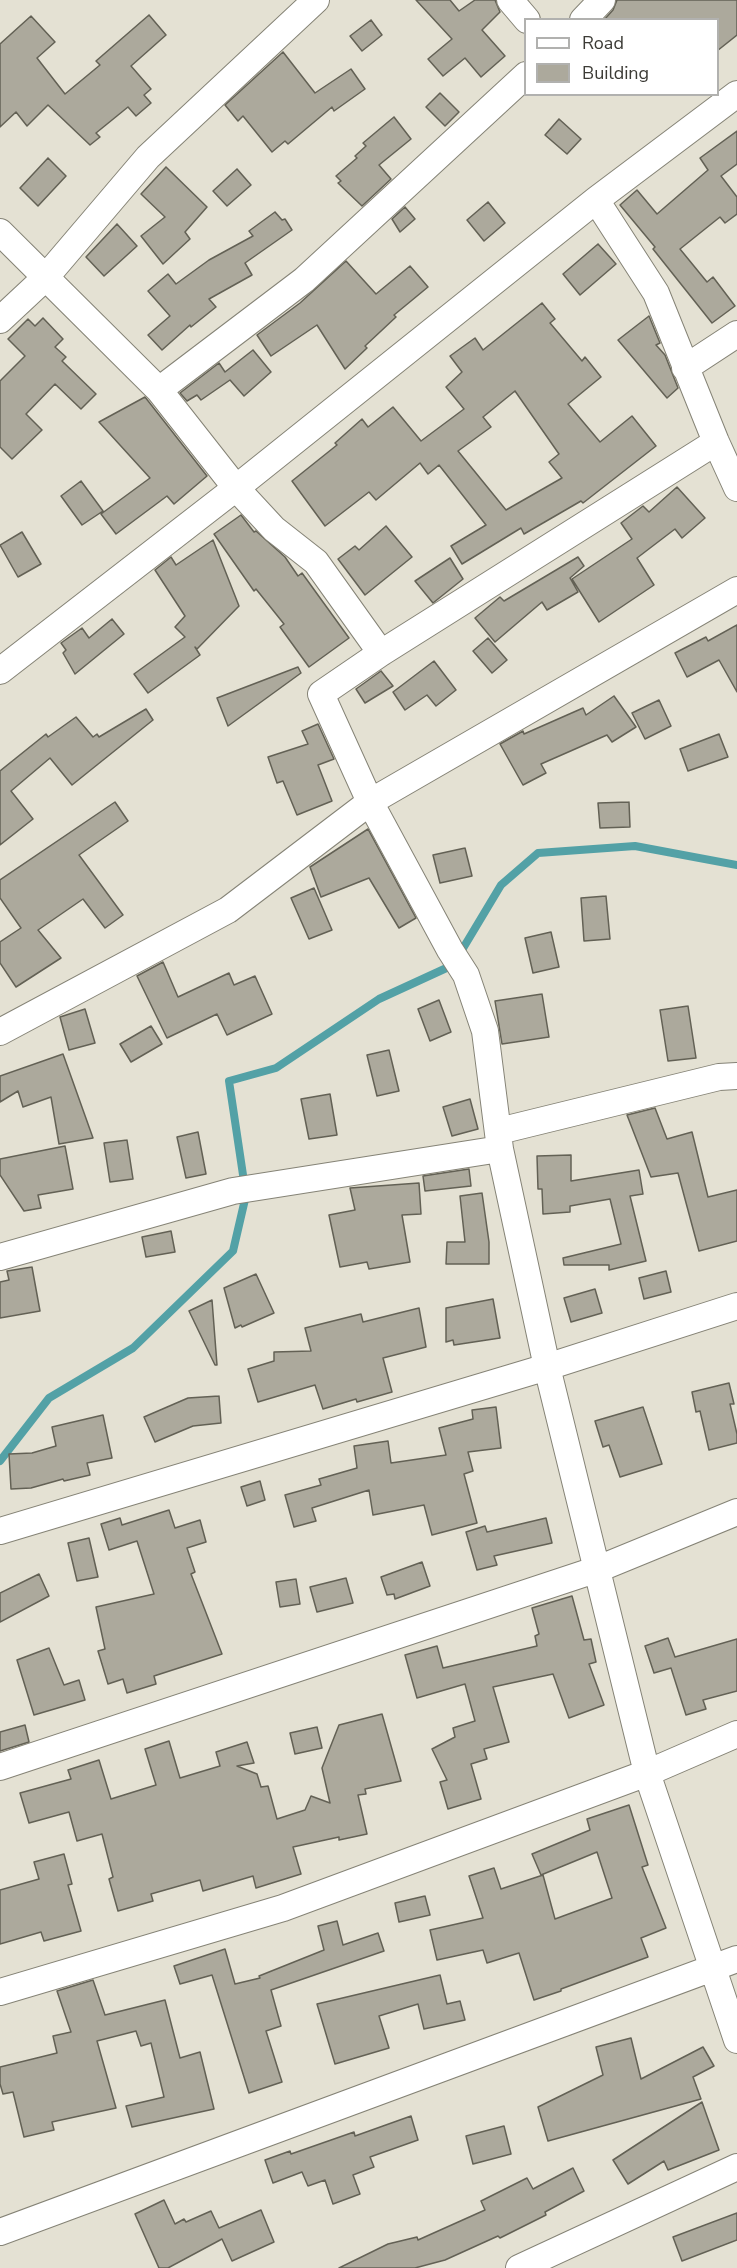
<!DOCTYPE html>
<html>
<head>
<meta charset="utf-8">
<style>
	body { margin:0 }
	#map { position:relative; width:737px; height:2268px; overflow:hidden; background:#e4e1d3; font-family:"Nunito Sans",sans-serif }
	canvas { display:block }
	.legend { position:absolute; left:524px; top:18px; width:195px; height:78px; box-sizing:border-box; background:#fff; border:2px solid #b1b1af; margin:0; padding:8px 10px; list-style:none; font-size:18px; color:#3c3b36 }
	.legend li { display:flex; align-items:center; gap:12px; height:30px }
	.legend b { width:30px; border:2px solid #b1b1af }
</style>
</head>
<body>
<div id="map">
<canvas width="737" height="2268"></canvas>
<ul class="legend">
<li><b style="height:8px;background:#fff"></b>Road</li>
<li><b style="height:16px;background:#aca99c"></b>Building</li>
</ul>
</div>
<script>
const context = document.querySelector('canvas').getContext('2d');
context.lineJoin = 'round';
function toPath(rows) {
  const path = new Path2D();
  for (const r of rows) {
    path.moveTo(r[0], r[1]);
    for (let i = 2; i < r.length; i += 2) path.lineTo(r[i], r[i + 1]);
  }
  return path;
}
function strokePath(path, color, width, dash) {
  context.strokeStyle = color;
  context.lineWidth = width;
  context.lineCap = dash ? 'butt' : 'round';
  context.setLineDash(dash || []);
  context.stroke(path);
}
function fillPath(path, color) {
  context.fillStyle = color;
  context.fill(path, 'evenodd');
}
strokePath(toPath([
	[0,1461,49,1398,133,1348,233,1251,246,1195,229,1081,276,1068,379,999,453,965,501,885,538,853,635,846,737,865]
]), '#53a1a6', 8);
const building = toPath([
	[416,0,450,0,459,11,475,0,495,0,500,12,482,30,505,56,481,77,465,58,443,76,428,59,452,39,416,0],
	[617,0,737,0,737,35,717,51,717,20,604,20,613,10,617,0],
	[149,15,166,35,131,66,151,89,144,95,151,103,136,116,128,107,96,133,100,137,90,145,48,105,27,126,16,112,0,127,0,44,31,16,55,42,37,58,65,94,100,65,96,61,149,15],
	[371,20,382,35,362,51,350,36,371,20],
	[283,52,315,93,351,69,365,89,334,111,332,107,288,144,285,141,272,152,243,116,238,121,225,105,283,52],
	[440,93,459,112,445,126,426,107,440,93],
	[394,117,411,139,379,165,391,179,362,206,338,183,341,181,336,176,357,158,355,156,366,146,363,143,394,117],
	[559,119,581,139,567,154,545,135,559,119],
	[737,131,737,164,721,176,737,197,737,214,725,223,720,217,680,249,707,282,713,277,735,306,712,323,653,249,655,247,620,205,637,190,657,214,708,170,700,158,737,131],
	[48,158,66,176,38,206,20,188,48,158],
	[166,167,207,207,185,232,190,239,163,264,141,236,165,217,141,194,166,167],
	[237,169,251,185,227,206,213,191,237,169],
	[488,202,505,223,484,241,467,220,488,202],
	[405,207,415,219,400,232,392,219,405,207],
	[275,212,282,220,285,219,292,230,245,263,252,275,209,299,216,307,191,327,190,325,162,350,148,335,170,316,148,291,168,274,176,284,209,260,253,236,249,231,275,212],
	[117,224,137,246,104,276,86,257,117,224],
	[598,244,616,264,580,295,563,274,598,244],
	[346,261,376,294,410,266,428,287,394,315,396,317,365,346,367,348,345,369,317,325,271,356,257,335,300,303,346,261],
	[542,303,555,319,550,323,582,361,585,357,601,377,568,404,600,442,632,416,656,446,583,503,581,501,524,534,521,528,462,564,451,546,486,525,439,465,428,474,420,463,376,500,369,492,325,526,292,481,337,445,335,443,362,419,368,427,393,407,421,441,464,409,446,387,462,372,450,356,475,338,483,350,542,303],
	[515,391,559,454,549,462,562,478,506,510,458,451,491,427,483,417,515,391],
	[649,316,660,343,656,345,665,355,678,388,667,398,618,340,649,316],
	[43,318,63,339,55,347,66,357,62,361,96,394,81,409,55,384,26,414,42,430,12,459,0,447,0,381,25,356,8,339,28,319,35,326,43,318],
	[253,350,271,372,244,396,230,380,201,400,197,395,187,401,180,393,219,363,225,372,253,350],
	[145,397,207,476,174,504,167,496,116,534,101,514,150,478,99,422,145,397],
	[81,481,103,511,82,525,61,496,81,481],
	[677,487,705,518,682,538,675,529,637,558,654,585,599,622,572,579,632,539,621,523,643,506,649,512,677,487],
	[241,515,254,532,256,531,285,557,298,576,302,573,349,638,309,667,280,627,284,624,256,589,254,591,214,534,241,515],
	[386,526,412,557,365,595,338,559,355,546,359,550,386,526],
	[22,532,41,564,18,577,0,545,22,532],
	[213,540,239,606,197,649,195,647,200,655,148,693,134,674,185,637,175,627,185,616,155,570,171,557,176,565,213,540],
	[578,557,584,566,570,578,578,592,547,610,542,602,495,642,475,618,500,597,504,601,578,557],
	[450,558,463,579,433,603,415,581,450,558],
	[112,619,124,634,75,674,63,653,66,650,61,643,82,628,89,638,112,619],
	[737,625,737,692,719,660,687,677,675,653,706,637,708,641,737,625],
	[488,638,507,660,492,673,473,651,488,638],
	[434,661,456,690,436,706,427,695,405,710,393,692,434,661],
	[298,667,301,673,228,726,217,698,298,667],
	[381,671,393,686,365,703,356,689,381,671],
	[614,696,636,727,612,742,607,735,541,764,546,773,523,785,500,744,523,731,524,734,583,708,586,715,614,696],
	[659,700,671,726,645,739,632,713,659,700],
	[146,709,153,720,72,785,50,758,11,791,33,819,0,845,0,771,46,734,48,737,76,717,93,737,97,734,99,737,146,709],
	[318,724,334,759,318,765,332,801,297,815,283,781,277,783,268,757,308,744,302,731,318,724],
	[719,734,728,757,688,771,680,749,719,734],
	[115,802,128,821,79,855,123,915,105,928,83,899,38,930,61,958,16,987,0,963,0,942,21,928,0,898,0,880,115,802],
	[629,802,630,827,600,828,598,803,629,802],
	[368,829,416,918,399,928,369,878,321,897,310,867,368,829],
	[465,848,472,876,440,883,433,855,465,848],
	[314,888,332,930,309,939,291,898,314,888],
	[606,896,610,939,584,941,581,898,606,896],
	[551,932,559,967,533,973,525,938,551,932],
	[163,962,178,997,229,973,234,985,255,976,272,1014,227,1035,217,1014,167,1038,137,976,163,962],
	[542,994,549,1037,502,1044,495,1001,542,994],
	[439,1000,451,1032,430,1041,418,1009,439,1000],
	[688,1006,696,1058,668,1061,660,1010,688,1006],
	[85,1009,95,1043,69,1050,60,1017,85,1009],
	[151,1026,162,1044,131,1062,120,1044,151,1026],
	[389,1050,399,1091,377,1096,367,1055,389,1050],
	[63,1054,93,1138,59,1144,51,1097,23,1107,18,1091,0,1102,0,1076,63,1054],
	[330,1094,337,1135,309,1139,301,1099,330,1094],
	[470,1099,478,1129,452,1136,443,1107,470,1099],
	[655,1108,667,1139,692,1132,708,1197,737,1190,737,1241,699,1251,678,1173,651,1177,627,1115,655,1108],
	[198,1132,206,1174,186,1178,177,1137,198,1132],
	[127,1140,133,1179,110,1182,104,1143,127,1140],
	[65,1146,73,1189,38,1195,41,1208,24,1211,0,1175,0,1159,65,1146],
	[571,1155,571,1181,639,1170,643,1194,630,1196,646,1261,609,1270,609,1265,564,1265,563,1258,621,1244,610,1199,570,1206,570,1212,543,1214,542,1189,538,1189,537,1156,571,1155],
	[469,1169,471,1186,425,1191,423,1176,469,1169],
	[419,1183,421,1214,402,1215,410,1262,369,1269,367,1262,340,1267,329,1215,355,1210,350,1188,419,1183],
	[482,1193,489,1242,489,1264,446,1264,447,1242,465,1242,460,1196,482,1193],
	[171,1231,175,1252,146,1257,142,1237,171,1231],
	[32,1267,40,1311,0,1318,0,1282,9,1280,7,1271,32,1267],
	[666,1271,671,1292,644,1299,639,1278,666,1271],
	[256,1274,274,1313,242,1327,241,1325,235,1328,224,1288,256,1274],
	[595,1289,602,1313,571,1322,564,1298,595,1289],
	[493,1299,500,1338,454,1345,453,1340,446,1342,446,1308,493,1299],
	[212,1300,217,1365,215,1365,189,1311,212,1300],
	[419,1308,426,1347,383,1358,392,1392,357,1402,356,1399,323,1409,315,1385,258,1402,248,1369,274,1361,274,1352,311,1351,305,1328,361,1314,363,1322,419,1308],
	[729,1383,734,1404,730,1404,737,1434,737,1443,709,1450,700,1411,696,1412,692,1392,729,1383],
	[219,1396,221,1423,193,1426,155,1442,144,1417,188,1398,219,1396],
	[496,1407,501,1448,468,1452,473,1471,464,1474,477,1523,432,1535,424,1505,373,1515,369,1490,312,1508,316,1521,294,1527,285,1495,321,1485,319,1479,357,1468,354,1446,388,1441,391,1463,446,1455,439,1428,473,1419,472,1410,496,1407],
	[643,1407,662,1464,620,1477,609,1445,603,1447,595,1421,643,1407],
	[103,1415,112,1458,87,1463,90,1475,64,1481,63,1479,31,1488,11,1489,9,1454,32,1453,56,1446,52,1427,103,1415],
	[260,1481,265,1500,247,1506,241,1487,260,1481],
	[169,1510,175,1528,200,1520,206,1542,187,1548,195,1572,191,1574,222,1654,154,1676,156,1684,127,1693,123,1679,108,1684,98,1651,105,1649,96,1607,154,1594,137,1541,109,1550,101,1524,120,1518,122,1525,169,1510],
	[546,1518,552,1543,494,1556,497,1565,477,1570,466,1532,485,1526,487,1532,546,1518],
	[89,1538,98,1577,77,1581,68,1543,89,1538],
	[422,1562,430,1586,395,1599,394,1594,387,1595,381,1577,422,1562],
	[39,1574,49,1596,0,1622,0,1593,39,1574],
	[346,1578,353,1603,317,1612,310,1587,346,1578],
	[296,1579,300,1604,280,1607,276,1582,296,1579],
	[572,1596,584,1640,591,1639,596,1662,589,1664,604,1705,569,1718,553,1674,493,1687,509,1742,484,1749,487,1759,471,1764,481,1799,448,1809,440,1782,447,1780,432,1749,455,1737,453,1728,475,1721,465,1684,417,1698,405,1655,437,1646,443,1668,537,1646,535,1636,539,1634,532,1608,572,1596],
	[668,1638,675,1657,737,1639,737,1691,703,1700,706,1709,686,1715,671,1668,654,1673,645,1646,668,1638],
	[49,1648,64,1685,79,1680,85,1700,34,1715,17,1660,49,1648],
	[382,1714,401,1781,365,1789,366,1794,358,1795,367,1834,339,1840,339,1837,293,1847,301,1874,256,1888,253,1876,203,1891,200,1880,151,1894,153,1901,118,1911,109,1879,113,1877,102,1834,77,1841,69,1812,29,1823,20,1793,71,1779,68,1770,99,1760,111,1799,156,1785,145,1749,169,1741,180,1778,220,1766,216,1752,247,1742,254,1763,237,1766,257,1774,261,1787,268,1786,277,1819,305,1810,311,1796,330,1803,322,1768,339,1725,382,1714],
	[25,1725,29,1742,0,1751,0,1732,25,1725],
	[317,1727,322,1748,295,1754,290,1733,317,1727],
	[629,1805,648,1865,642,1867,666,1928,641,1938,648,1957,561,1989,561,1991,534,2000,519,1953,487,1963,483,1950,437,1960,430,1930,483,1918,469,1876,494,1868,501,1889,543,1875,555,1919,612,1898,597,1852,541,1875,532,1854,590,1830,587,1819,629,1805],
	[64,1854,72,1884,68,1885,81,1931,44,1941,41,1932,0,1944,0,1890,39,1879,34,1862,64,1854],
	[425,1896,430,1915,399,1922,395,1903,425,1896],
	[337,1921,343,1945,378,1933,384,1951,271,1990,281,2026,266,2031,282,2082,249,2093,212,1975,180,1984,174,1966,225,1949,235,1984,260,1978,259,1976,324,1950,318,1926,337,1921],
	[440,1975,447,2004,460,2001,465,2020,424,2029,418,2004,379,2016,389,2048,335,2064,317,2004,440,1975],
	[93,1980,105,2015,165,2000,180,2058,200,2052,214,2109,132,2127,126,2106,164,2097,151,2043,141,2046,136,2031,97,2041,116,2108,52,2122,54,2130,24,2137,13,2092,3,2094,0,2084,0,2067,57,2053,53,2036,71,2032,57,1991,93,1980],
	[631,2038,641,2079,703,2047,714,2066,693,2077,701,2099,548,2141,538,2107,603,2075,596,2047,631,2038],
	[702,2102,719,2150,668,2170,664,2161,628,2184,613,2160,702,2102],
	[411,2116,418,2140,370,2157,374,2167,353,2175,360,2194,333,2204,325,2180,308,2186,302,2172,273,2183,265,2160,290,2151,291,2154,354,2132,355,2136,411,2116],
	[504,2126,511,2154,473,2164,466,2136,504,2126],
	[573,2168,584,2191,545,2212,546,2215,500,2238,498,2236,445,2260,415,2268,339,2268,388,2244,417,2237,418,2240,485,2210,481,2201,527,2178,533,2189,573,2168],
	[164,2200,175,2224,184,2219,186,2222,211,2211,219,2228,261,2210,274,2242,232,2261,222,2239,168,2268,159,2268,135,2214,164,2200],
	[737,2213,737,2240,682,2261,673,2237,737,2213]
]);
fillPath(building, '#aca99c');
strokePath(building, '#636155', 1.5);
const minor = toPath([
	[510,0,527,20],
	[583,20,602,0],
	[596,200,656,293,716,442,737,488],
	[0,232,159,390,236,488,274,529,316,562,381,653],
	[0,320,45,278,148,157,316,0],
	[685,368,737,334],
	[159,390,304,280,526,75],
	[716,442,381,653,321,694,370,802,450,950,466,975,485,1031,500,1149,547,1367,647,1773,737,2040],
	[0,671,236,488,596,200,737,94],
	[0,1032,228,910,370,802,737,590],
	[499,1131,719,1077,737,1076],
	[0,1257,233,1191,500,1149],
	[0,1531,547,1367,737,1306],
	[0,1767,598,1569,737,1512],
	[0,1992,283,1908,647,1773,737,1734],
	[0,2232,737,1959],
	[519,2268,737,2167]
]);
strokePath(minor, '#858376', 28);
strokePath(minor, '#fff', 26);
</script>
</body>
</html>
